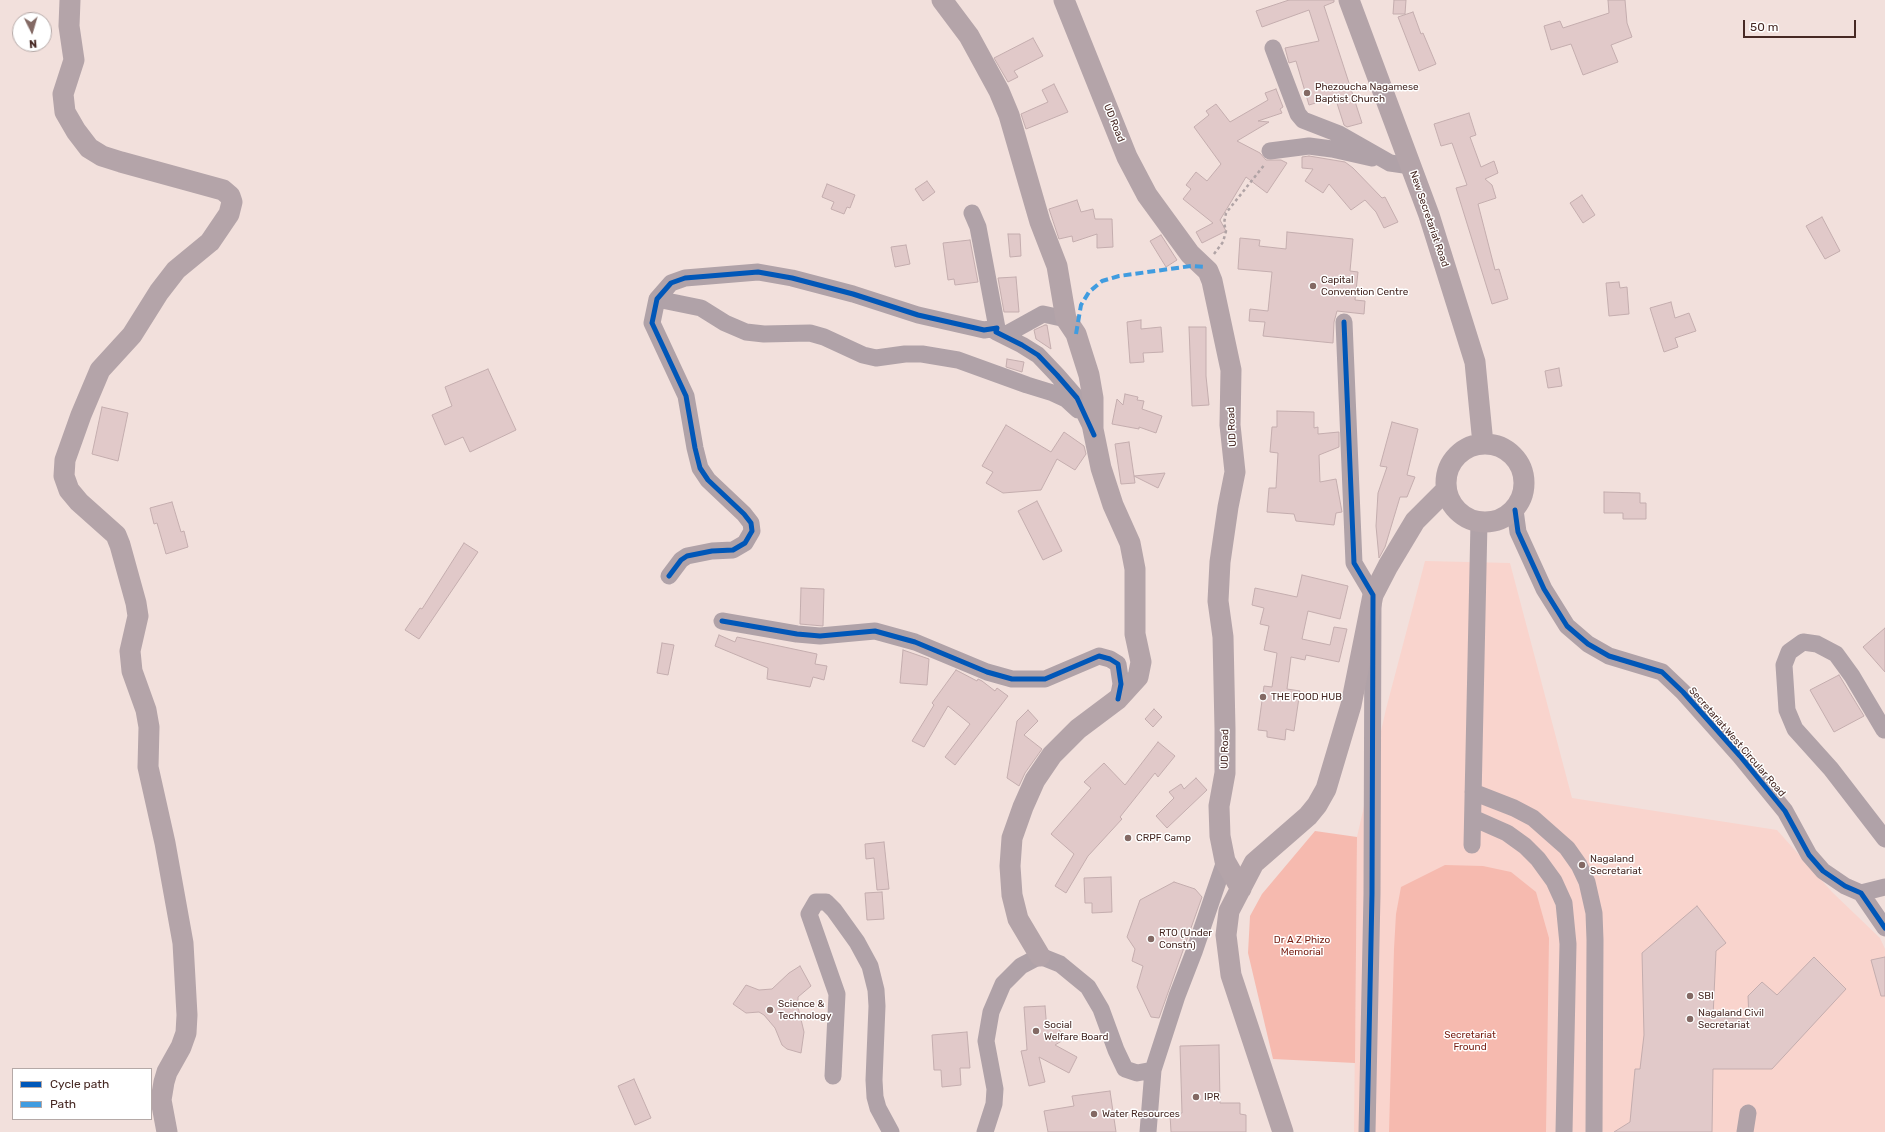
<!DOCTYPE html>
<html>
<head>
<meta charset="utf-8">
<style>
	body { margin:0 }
	#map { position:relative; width:1885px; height:1132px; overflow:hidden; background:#f2e0dc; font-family:Rubik,sans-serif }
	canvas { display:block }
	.legend { position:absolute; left:12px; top:1068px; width:140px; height:52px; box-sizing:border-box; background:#fff; border:1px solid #b5a9a7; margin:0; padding:5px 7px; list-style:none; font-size:12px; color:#472924 }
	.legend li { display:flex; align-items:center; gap:8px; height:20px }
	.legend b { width:20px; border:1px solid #b5a9a7 }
	.north { position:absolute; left:12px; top:12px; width:40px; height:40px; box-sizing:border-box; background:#fff; border:1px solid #b5a9a7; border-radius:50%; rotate:175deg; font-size:11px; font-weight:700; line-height:16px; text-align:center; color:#472924 }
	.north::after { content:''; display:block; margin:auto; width:14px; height:18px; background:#836964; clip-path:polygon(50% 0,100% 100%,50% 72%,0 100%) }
	.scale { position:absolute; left:1743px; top:20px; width:113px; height:18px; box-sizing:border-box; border:2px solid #472924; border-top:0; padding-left:5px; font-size:12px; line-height:14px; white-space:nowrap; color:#472924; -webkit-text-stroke:3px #fff; paint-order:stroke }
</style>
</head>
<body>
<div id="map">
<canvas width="1885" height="1132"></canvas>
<ul class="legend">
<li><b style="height:5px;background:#0057b8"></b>Cycle path</li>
<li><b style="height:5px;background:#409ce0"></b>Path</li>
</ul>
<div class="north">N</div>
<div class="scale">50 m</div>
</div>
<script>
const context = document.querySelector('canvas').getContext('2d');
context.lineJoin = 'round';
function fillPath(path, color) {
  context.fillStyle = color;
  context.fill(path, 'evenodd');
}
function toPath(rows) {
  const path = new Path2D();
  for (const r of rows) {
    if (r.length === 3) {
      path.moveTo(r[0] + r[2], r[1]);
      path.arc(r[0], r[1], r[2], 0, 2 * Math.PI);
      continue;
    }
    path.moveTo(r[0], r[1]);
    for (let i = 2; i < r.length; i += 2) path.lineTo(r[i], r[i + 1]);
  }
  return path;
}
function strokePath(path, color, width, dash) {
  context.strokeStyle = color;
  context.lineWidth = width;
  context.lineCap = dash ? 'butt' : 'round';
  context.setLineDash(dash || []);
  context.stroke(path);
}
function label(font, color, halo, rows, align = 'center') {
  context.font = font + ' Rubik,sans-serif';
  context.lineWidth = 3;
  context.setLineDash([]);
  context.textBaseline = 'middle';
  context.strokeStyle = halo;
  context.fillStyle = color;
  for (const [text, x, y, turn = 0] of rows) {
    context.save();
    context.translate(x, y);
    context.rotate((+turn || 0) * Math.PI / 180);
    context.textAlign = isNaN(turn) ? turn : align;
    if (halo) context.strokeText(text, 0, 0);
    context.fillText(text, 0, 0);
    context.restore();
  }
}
fillPath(toPath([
	[1425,561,1510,563,1572,798,1777,830,1832,892,1880,938,1885,949,1885,1132,1354,1132,1357,837,1386,709]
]), '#f9d4cd');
fillPath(toPath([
	[1315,831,1357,837,1355,1063,1273,1059,1248,953,1250,916,1262,894],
	[1445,865,1483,866,1511,872,1536,892,1549,938,1546,1132,1389,1132,1394,949,1396,914,1401,887]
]), '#f6baaf');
const building = toPath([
	[1289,0,1334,0,1334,2,1324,6,1362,123,1347,127,1344,125,1335,97,1309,105,1296,61,1289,63,1285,48,1319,41,1309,10,1262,27,1256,11,1289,0],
	[1394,0,1406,0,1405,14,1393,14,1394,0],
	[1608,0,1625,0,1627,23,1632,37,1611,45,1618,62,1583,75,1571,44,1551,50,1544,26,1560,21,1563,28,1609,13,1608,0],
	[1413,12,1421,34,1423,33,1436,64,1419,71,1398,17,1413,12],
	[1033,38,1043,56,1014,71,1018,77,1008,82,994,58,1033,38],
	[1054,84,1068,112,1026,129,1021,114,1048,102,1042,90,1054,84],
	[1276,89,1283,107,1280,109,1282,113,1258,121,1269,122,1237,141,1260,153,1266,160,1281,160,1287,163,1267,193,1246,177,1220,220,1226,231,1202,243,1196,232,1213,223,1183,199,1191,189,1186,185,1196,172,1207,181,1221,164,1194,127,1209,115,1206,111,1216,104,1230,122,1268,100,1265,93,1276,89],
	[1469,113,1476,135,1470,137,1481,167,1494,161,1498,173,1485,179,1492,185,1496,198,1478,204,1495,270,1499,269,1508,299,1492,304,1456,188,1467,185,1452,143,1441,146,1434,124,1469,113],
	[1309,156,1345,162,1353,168,1382,198,1385,197,1398,222,1384,228,1376,212,1365,200,1351,210,1329,184,1323,193,1305,181,1313,169,1302,168,1302,157,1309,156],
	[927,181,935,192,923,201,915,189,927,181],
	[827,184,855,195,850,208,847,207,844,214,831,209,834,202,822,197,827,184],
	[1582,195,1595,215,1583,223,1570,203,1582,195],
	[1077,200,1081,212,1093,209,1095,219,1112,219,1113,247,1097,248,1097,234,1073,242,1072,236,1059,239,1049,209,1077,200],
	[1822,217,1840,251,1825,259,1806,226,1822,217],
	[1287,232,1353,239,1350,271,1358,272,1355,300,1365,301,1364,314,1337,311,1334,322,1333,343,1263,336,1265,322,1249,321,1250,309,1268,311,1272,272,1238,269,1240,238,1260,240,1259,246,1286,249,1287,232],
	[1008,234,1020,234,1021,256,1010,257,1008,234],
	[1161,235,1177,260,1166,267,1150,241,1161,235],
	[970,240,978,282,955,285,954,279,948,280,943,243,970,240],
	[906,245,910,264,895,267,891,247,906,245],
	[1016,277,1019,312,1004,312,998,278,1016,277],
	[1619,282,1620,288,1627,287,1629,314,1609,316,1606,283,1619,282],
	[1671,302,1675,318,1689,313,1696,331,1675,338,1678,347,1664,352,1650,308,1671,302],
	[1141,320,1141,329,1161,327,1163,352,1143,353,1144,362,1130,363,1127,322,1141,320],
	[1045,325,1047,325,1051,349,1036,339,1034,330,1045,325],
	[1189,327,1206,327,1206,376,1209,405,1192,406,1189,327],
	[1007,359,1024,362,1022,372,1006,367,1007,359],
	[1559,368,1562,386,1548,388,1545,371,1559,368],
	[488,369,516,430,470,452,463,437,445,445,432,415,452,406,445,387,488,369],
	[1125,394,1138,397,1137,400,1144,401,1142,409,1162,416,1156,433,1139,427,1139,429,1112,424,1117,399,1123,405,1125,394],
	[102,407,128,413,118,461,92,454,102,407],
	[1277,411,1314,412,1314,428,1318,427,1318,434,1339,432,1339,447,1319,455,1320,482,1336,479,1342,512,1336,513,1334,525,1296,521,1294,514,1267,512,1269,488,1276,488,1278,453,1270,452,1272,427,1277,427,1277,411],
	[1392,422,1418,429,1407,475,1415,477,1407,497,1400,497,1385,547,1379,558,1376,526,1378,493,1387,467,1380,466,1392,422],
	[1006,425,1051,452,1064,432,1084,446,1086,454,1075,470,1057,459,1041,490,1003,493,986,483,993,472,982,466,1006,425],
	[1129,442,1134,476,1165,473,1158,488,1134,476,1135,483,1121,484,1115,444,1129,442],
	[1604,492,1640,493,1640,503,1646,503,1646,519,1623,519,1623,513,1604,513,1604,492],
	[1037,501,1062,551,1043,560,1018,511,1037,501],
	[172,502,181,532,184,531,188,547,166,554,157,523,154,524,150,508,172,502],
	[464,543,478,552,419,639,405,630,420,608,422,609,464,543],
	[1302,575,1348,586,1340,619,1308,611,1302,639,1330,645,1334,627,1347,629,1339,662,1306,655,1305,660,1291,657,1287,689,1300,691,1294,731,1286,729,1285,740,1267,737,1267,731,1258,730,1264,686,1272,687,1277,653,1264,650,1269,626,1260,624,1264,608,1252,605,1255,588,1297,597,1302,575],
	[801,588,824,589,823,626,800,624,801,588],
	[1885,628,1885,672,1863,647,1885,628],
	[719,635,735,642,737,637,817,654,815,664,827,666,824,680,813,677,810,687,767,679,768,668,715,646,719,635],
	[662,643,674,645,668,675,657,673,662,643],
	[903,650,929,659,927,685,900,683,903,650],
	[956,670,977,681,978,679,982,681,995,691,997,688,1008,696,955,765,945,757,970,724,948,706,924,747,912,741,934,705,932,703,956,670],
	[1839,675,1864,716,1834,732,1810,690,1839,675],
	[1154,709,1162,717,1153,727,1145,719,1154,709],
	[1028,710,1038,721,1024,735,1042,749,1025,773,1019,786,1007,778,1017,721,1028,710],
	[1158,742,1175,756,1158,777,1155,773,1120,817,1122,819,1088,856,1066,893,1055,886,1074,854,1051,834,1091,788,1084,782,1104,763,1125,785,1158,742],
	[1196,778,1207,790,1167,828,1156,816,1174,798,1169,792,1181,784,1184,789,1196,778],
	[884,842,889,889,877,890,874,858,866,859,865,844,884,842],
	[1111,877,1112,912,1092,913,1092,903,1085,903,1084,878,1111,877],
	[1174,882,1195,889,1202,897,1159,1018,1151,1017,1137,987,1143,966,1132,961,1135,949,1127,937,1140,900,1174,882],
	[882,892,884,919,867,920,865,893,882,892],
	[1697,906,1726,943,1716,951,1713,1017,1749,1019,1748,996,1762,982,1777,995,1814,957,1846,989,1772,1069,1713,1069,1712,1132,1614,1132,1630,1122,1635,1069,1640,1069,1644,1035,1642,953,1697,906],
	[1885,957,1885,996,1881,996,1871,960,1885,957],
	[800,966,811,986,798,997,798,1007,804,1032,801,1053,787,1049,782,1045,775,1028,764,1015,759,1012,746,1013,733,1004,746,985,759,990,772,989,789,973,800,966],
	[1045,1006,1047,1030,1056,1025,1065,1039,1055,1045,1077,1057,1069,1073,1039,1057,1045,1082,1029,1086,1021,1051,1027,1050,1024,1007,1045,1006],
	[967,1032,970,1068,960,1068,961,1085,942,1087,941,1070,934,1070,932,1035,967,1032],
	[1219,1045,1220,1103,1240,1103,1240,1114,1246,1115,1246,1132,1171,1132,1170,1114,1182,1113,1180,1046,1219,1045],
	[634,1079,651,1118,635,1125,618,1086,634,1079],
	[1110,1091,1116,1132,1048,1132,1044,1111,1074,1106,1072,1096,1110,1091]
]);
fillPath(building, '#e1c9c9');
strokePath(building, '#c4adae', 1);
strokePath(toPath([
	[1214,254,1223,242,1226,231,1224,223,1226,213,1265,164]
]), '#b0a3a5', 2.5, [3, 3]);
strokePath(toPath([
	[1273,48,1298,114,1303,120,1339,134,1390,163,1411,166],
	[1270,151,1309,146,1332,149,1372,158],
	[972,213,978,227,997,328],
	[657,299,701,308,725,323,746,332,764,334,810,333,824,337,863,355,876,358,905,354,922,354,958,360,1027,385,1053,393,1066,399,1078,410],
	[1344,322,1354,563,1373,595,1372,894,1367,1132],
	[1005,335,1043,314,1066,319],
	[1515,510,1518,532,1544,589,1567,626,1588,644,1609,656,1662,672,1683,692,1740,756,1785,811,1809,855,1823,871,1845,886,1861,893,1885,928],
	[669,576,681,560,687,556,712,551,733,550,745,543,752,531,751,523,744,514,708,480,700,468,695,448,686,396,652,323,657,299,671,283,685,278,758,272,792,278,853,294,918,315,984,330,997,328,996,332,1022,345,1038,355,1057,375,1077,398,1093,431],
	[722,621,797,634,820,636,875,631,915,642,987,672,1012,679,1045,679,1099,656,1110,659,1118,664,1121,684,1118,699],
	[1884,730,1852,676,1836,654,1817,644,1803,642,1789,652,1784,665,1787,710,1795,729,1831,769,1885,839],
	[1473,792,1514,808,1533,818,1567,848,1579,865,1587,882,1594,913,1595,940,1594,1132],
	[1473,818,1507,833,1525,846,1538,859,1554,881,1564,903,1568,944,1564,1132],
	[1472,845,1479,522],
	[1861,893,1885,887],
	[833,1076,837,994,809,914,816,902,826,902,834,910,857,942,870,966,876,990,877,1006,874,1080,875,1097,878,1108,891,1132],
	[985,1132,994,1104,995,1089,986,1041,991,1012,1003,984,1021,966,1040,956,1060,964,1088,987,1101,1009,1116,1050,1125,1069,1137,1073,1153,1070],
	[1148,1132,1153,1070,1177,996,1194,952,1225,861],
	[1745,1132,1748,1113]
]), '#b0a2a8', 17);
strokePath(toPath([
	[70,0,69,26,74,60,63,94,65,112,76,131,89,148,102,156,121,162,223,190,230,196,232,202,229,214,210,242,176,270,159,292,132,335,100,370,81,415,65,460,64,476,69,490,79,502,116,535,120,545,136,603,138,616,130,651,132,671,146,710,149,727,148,767,165,843,183,943,187,1015,186,1033,181,1047,167,1072,164,1082,161,1100,167,1132],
	[942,0,969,36,999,91,1009,115,1040,222,1057,266,1066,319,1076,334,1089,375,1093,398,1093,429,1101,468,1113,505,1130,543,1135,569,1135,634,1141,662,1138,677,1118,699,1078,729,1052,755,1035,780,1023,807,1012,838,1010,866,1012,895,1018,919,1040,956],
	[1064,0,1127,157,1147,195,1190,254,1208,271,1212,281,1231,370,1230,425,1235,472,1228,507,1220,562,1218,601,1223,637,1225,729,1225,773,1219,806,1220,836,1225,861,1241,889],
	[1349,0,1429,215,1475,362,1483,444],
	[1485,483,39],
	[1283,1132,1231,975,1226,935,1229,911,1254,863,1308,816,1317,805,1326,789,1351,705,1373,595,1388,566,1415,521,1446,490]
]), '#b4a4a9', 21);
strokePath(toPath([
	[1076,334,1081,305,1089,292,1102,281,1119,276,1191,266,1205,267]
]), '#409ce0', 4, [8, 4]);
strokePath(toPath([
	[1344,322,1354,563,1373,595,1372,894,1367,1132],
	[1515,510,1518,532,1544,589,1567,626,1588,644,1609,656,1662,672,1683,692,1740,756,1785,811,1809,855,1823,871,1845,886,1861,893,1885,928],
	[669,576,681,560,687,556,712,551,733,550,745,543,752,531,751,523,744,514,708,480,700,468,695,448,686,396,652,323,657,299,671,283,685,278,758,272,792,278,853,294,918,315,984,330,997,328,996,332,1022,345,1038,355,1057,375,1077,398,1094,435],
	[722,621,797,634,820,636,875,631,915,642,987,672,1012,679,1045,679,1099,656,1110,659,1118,664,1121,684,1118,699]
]), '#0057b8', 5);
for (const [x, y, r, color] of [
	[1307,93,4,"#836964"],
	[1313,286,4,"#836964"],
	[1263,697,4,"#836964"],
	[1128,838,4,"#836964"],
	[1582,865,4,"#836964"],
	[1151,939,4,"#836964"],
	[1690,996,4,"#836964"],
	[770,1010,4,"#836964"],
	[1690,1019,4,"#836964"],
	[1036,1031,4,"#836964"],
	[1196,1097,4,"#836964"],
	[1094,1114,4,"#836964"]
]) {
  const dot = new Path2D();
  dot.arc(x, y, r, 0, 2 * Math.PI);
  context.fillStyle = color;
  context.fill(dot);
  strokePath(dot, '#fff', 1.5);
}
label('10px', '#472924', '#fff', [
	["Phezoucha Nagamese",1315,87],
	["Baptist Church",1315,99],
	["Capital",1321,280],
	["Convention Centre",1321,292],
	["THE FOOD HUB",1271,697],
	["CRPF Camp",1136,838],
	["Nagaland",1590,859],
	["Secretariat",1590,871],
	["RTO (Under",1159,933],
	["Constn)",1159,945],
	["SBI",1698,996],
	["Science &",778,1004],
	["Technology",778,1016],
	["Nagaland Civil",1698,1013],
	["Secretariat",1698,1025],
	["Social",1044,1025],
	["Welfare Board",1044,1037],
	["IPR",1204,1097],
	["Water Resources",1102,1114]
], 'left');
label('10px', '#472924', '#fff', [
	["UD Road",1114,123,68],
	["New Secretariat Road",1429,219,71],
	["UD Road",1232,427,-93],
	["Secretariat West Circular Road",1737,742,49],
	["UD Road",1225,749,-89]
]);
label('10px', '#761b0f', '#fff', [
	["Dr A Z Phizo",1302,940],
	["Memorial",1302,952],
	["Secretariat",1470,1035],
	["Fround",1470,1047]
]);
</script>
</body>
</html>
